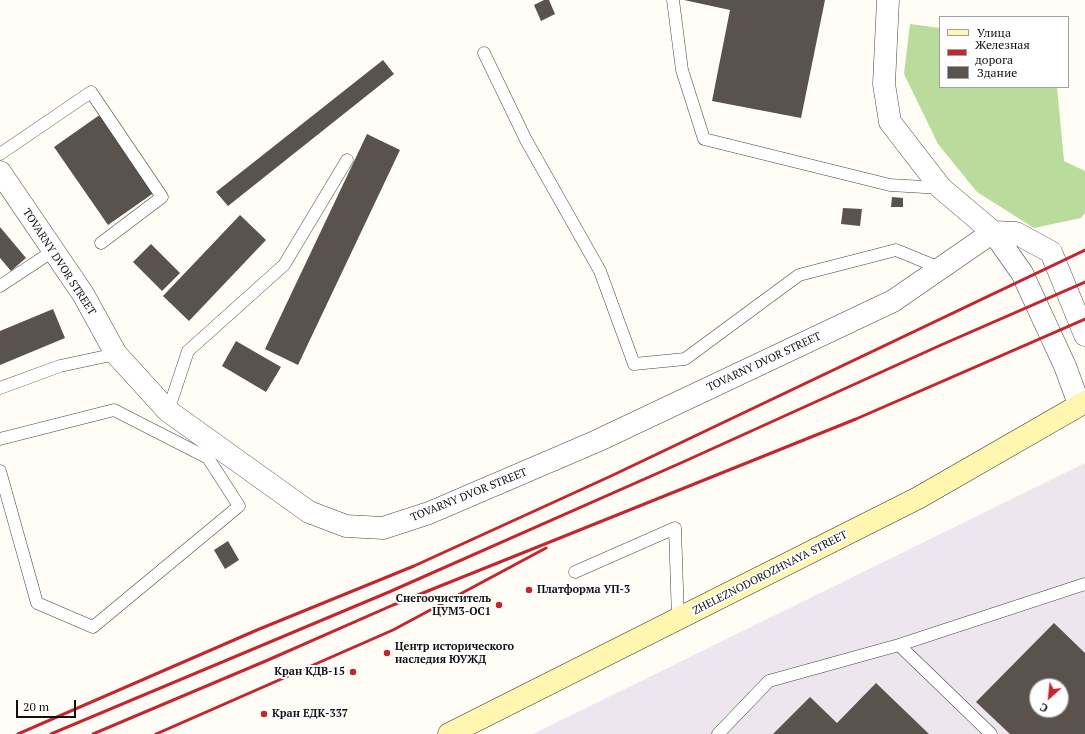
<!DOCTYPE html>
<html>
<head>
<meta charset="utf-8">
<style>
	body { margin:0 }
	#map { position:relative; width:1085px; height:734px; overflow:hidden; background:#fffdf5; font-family:"PT Serif",serif }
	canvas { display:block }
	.legend { position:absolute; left:939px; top:16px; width:130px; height:72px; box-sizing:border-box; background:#fff; border:1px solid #a0a0a0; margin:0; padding:5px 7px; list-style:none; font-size:12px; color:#111 }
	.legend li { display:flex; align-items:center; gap:8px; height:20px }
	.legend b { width:20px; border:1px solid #a0a0a0 }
	.north { position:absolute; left:1029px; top:678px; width:40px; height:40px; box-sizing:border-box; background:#fff; border:1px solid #a0a0a0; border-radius:50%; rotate:207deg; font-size:11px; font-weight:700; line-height:16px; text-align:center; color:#111 }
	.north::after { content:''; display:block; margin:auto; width:14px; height:18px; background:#c4262e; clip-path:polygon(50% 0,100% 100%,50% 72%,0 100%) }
	.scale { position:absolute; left:16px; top:700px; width:60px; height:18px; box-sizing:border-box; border:2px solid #111; border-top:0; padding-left:5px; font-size:12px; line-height:14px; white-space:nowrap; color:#111; -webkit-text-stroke:3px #fff; paint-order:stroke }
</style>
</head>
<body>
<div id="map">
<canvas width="1085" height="734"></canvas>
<ul class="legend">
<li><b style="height:5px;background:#fff6b0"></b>Улица</li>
<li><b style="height:5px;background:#c4262e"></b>Железная дорога</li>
<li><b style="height:11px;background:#5a524d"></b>Здание</li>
</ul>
<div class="north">С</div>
<div class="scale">20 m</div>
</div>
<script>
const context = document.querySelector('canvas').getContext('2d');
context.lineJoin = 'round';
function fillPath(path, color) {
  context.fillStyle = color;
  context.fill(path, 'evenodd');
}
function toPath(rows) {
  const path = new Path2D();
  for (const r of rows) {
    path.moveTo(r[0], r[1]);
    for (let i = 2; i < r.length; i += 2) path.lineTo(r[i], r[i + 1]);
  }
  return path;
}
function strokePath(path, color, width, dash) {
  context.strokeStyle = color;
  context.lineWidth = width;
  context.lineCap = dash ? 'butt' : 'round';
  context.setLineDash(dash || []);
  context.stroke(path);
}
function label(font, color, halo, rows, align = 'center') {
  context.font = font + ' "PT Serif",serif';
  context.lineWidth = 4;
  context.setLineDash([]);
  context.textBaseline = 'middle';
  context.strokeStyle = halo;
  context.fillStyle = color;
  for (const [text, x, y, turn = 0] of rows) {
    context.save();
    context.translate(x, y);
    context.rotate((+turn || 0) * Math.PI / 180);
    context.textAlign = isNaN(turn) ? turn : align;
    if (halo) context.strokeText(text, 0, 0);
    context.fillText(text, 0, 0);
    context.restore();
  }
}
fillPath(toPath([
	[1085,463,1085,734,533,734],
	[1037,686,1061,686,1061,710,1037,710]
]), '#eee6ef');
fillPath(toPath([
	[910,24,940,28,940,87,1057,87,1064,161,1085,171,1085,213,1081,218,1034,228,977,192,938,144,904,74]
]), '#b9dc9c');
fillPath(toPath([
	[544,0,549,0,555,14,541,21,534,5],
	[684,0,825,0,801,118,712,101,730,10],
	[383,60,394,74,228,206,216,192],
	[101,114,155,192,108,225,54,147],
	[367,134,400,150,298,365,265,349],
	[892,197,903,198,903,207,891,207],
	[843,208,862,209,860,226,841,224],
	[240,215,266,240,189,321,163,296],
	[0,227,26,258,11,271,0,258],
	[151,244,180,273,162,291,133,262],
	[53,309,65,338,0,365,0,331],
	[236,341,281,367,266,392,222,366],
	[228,541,239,560,225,569,214,550],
	[1054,623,1085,653,1085,734,1010,734,976,702],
	[1037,686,1061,686,1061,710,1037,710],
	[876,683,929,734,773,734,810,697,837,723]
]), '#5a524d');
const service = toPath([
	[673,0,682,70,704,139,890,185,941,188],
	[484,53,526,140,600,271,634,364,685,359,799,275,896,250,940,268],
	[0,154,91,92,162,197,101,243],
	[0,286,53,251],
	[0,388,60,366,116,354],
	[168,411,188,351,284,265,347,160],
	[0,439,114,410,208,458,239,506,93,627,37,603,0,471],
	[575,572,675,528,678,619],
	[899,645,991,734],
	[718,734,769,681,899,645,1085,584]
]);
const minor = toPath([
	[0,172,83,294,116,354,168,411,309,512,346,526,383,528,429,513,597,441,893,301,993,232]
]);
const tertiary = toPath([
	[888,0,884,84,890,122,941,188,993,232,1022,273,1065,366,1079,404],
	[993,232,1016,233,1051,252,1085,335]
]);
const secondary = toPath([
	[449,734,918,498,1085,402]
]);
strokePath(service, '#444', 13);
strokePath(minor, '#444', 23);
strokePath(tertiary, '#444', 23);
strokePath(secondary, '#333', 23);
strokePath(service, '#fff', 12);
strokePath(minor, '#fff', 22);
strokePath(tertiary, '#fff', 22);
strokePath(secondary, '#fff6b0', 22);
strokePath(toPath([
	[18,734,257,630,414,566,611,476,1085,250],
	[51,734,389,592,683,462,941,345,1085,282],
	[93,734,268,660,393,605,856,419,1085,319],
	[156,734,393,630,546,548]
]), '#c4262e', 3);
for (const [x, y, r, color] of [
	[529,590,4,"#c4262e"],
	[499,605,4,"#c4262e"],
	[387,653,4,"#c4262e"],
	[353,672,4,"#c4262e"],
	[264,714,4,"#c4262e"]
]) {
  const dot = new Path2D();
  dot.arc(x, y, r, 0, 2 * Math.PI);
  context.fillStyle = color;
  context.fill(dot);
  strokePath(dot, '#fff', 1.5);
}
label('11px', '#111', '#fff', [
	["TOVARNY DVOR STREET",59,262,57],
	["TOVARNY DVOR STREET",764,362,-25],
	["TOVARNY DVOR STREET",469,495,-22],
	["ZHELEZNODOROZHNAYA STREET",770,573,-27]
]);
label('bold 11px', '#111', '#fff', [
	["Платформа УП-3",537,590],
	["Снегоочиститель",491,599,"right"],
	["ЦУМ3-ОС1",491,612,"right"],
	["Центр исторического",395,647],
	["наследия ЮУЖД",395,660],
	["Кран КДВ-15",345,672,"right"],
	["Кран ЕДК-337",272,714]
], 'left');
</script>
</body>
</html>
